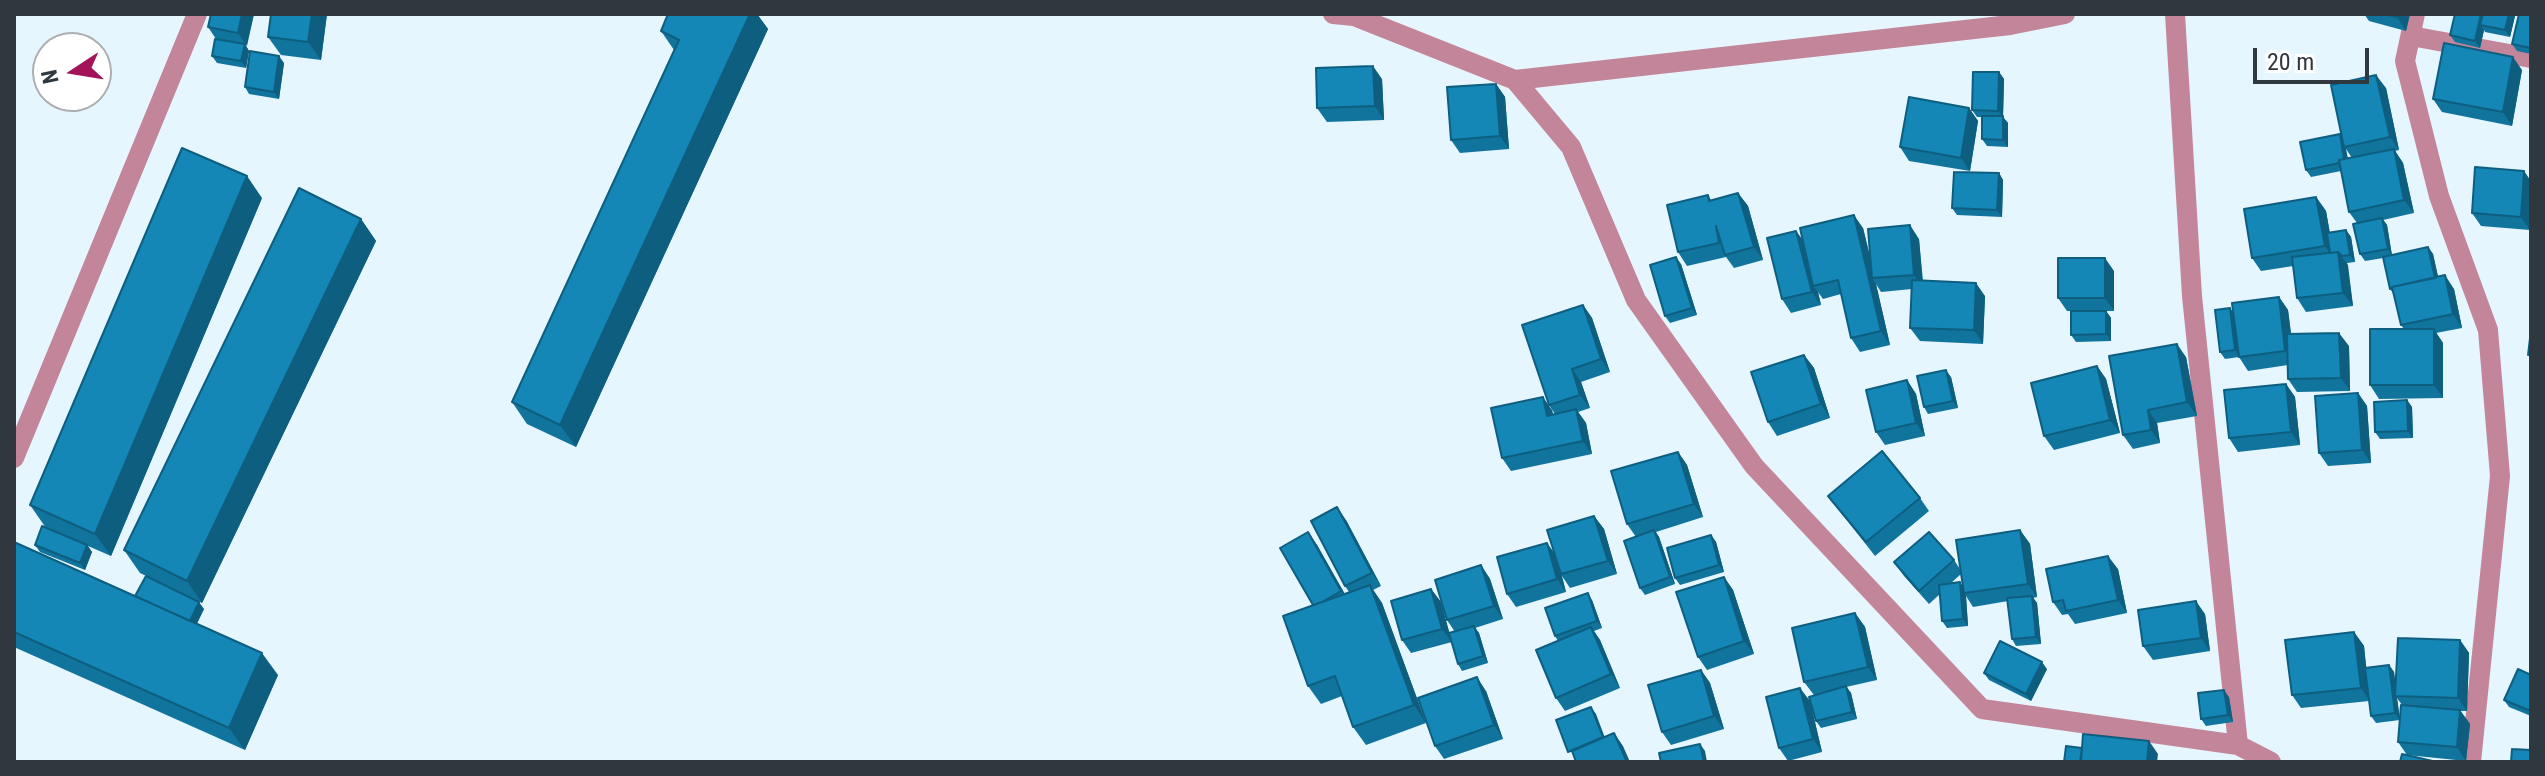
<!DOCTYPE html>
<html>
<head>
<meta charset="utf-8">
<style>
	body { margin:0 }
	#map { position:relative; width:2545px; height:776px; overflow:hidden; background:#e6f6ff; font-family:"Roboto Condensed",sans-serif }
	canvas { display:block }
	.frame { position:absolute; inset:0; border:16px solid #2e383e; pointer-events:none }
	.north { position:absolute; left:32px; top:32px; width:80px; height:80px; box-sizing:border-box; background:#fff; border:2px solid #abafb2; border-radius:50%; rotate:258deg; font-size:22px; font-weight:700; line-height:32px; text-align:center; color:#2e383e }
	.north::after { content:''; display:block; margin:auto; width:28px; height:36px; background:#a21359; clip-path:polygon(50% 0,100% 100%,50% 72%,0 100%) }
	.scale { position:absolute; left:2253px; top:48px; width:116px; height:36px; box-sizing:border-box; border:4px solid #2e383e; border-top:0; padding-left:10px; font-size:24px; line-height:28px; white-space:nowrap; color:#2e383e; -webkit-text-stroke:6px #fff; paint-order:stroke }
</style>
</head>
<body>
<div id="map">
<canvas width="2545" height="776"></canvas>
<div class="frame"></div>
<div class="north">N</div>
<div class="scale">20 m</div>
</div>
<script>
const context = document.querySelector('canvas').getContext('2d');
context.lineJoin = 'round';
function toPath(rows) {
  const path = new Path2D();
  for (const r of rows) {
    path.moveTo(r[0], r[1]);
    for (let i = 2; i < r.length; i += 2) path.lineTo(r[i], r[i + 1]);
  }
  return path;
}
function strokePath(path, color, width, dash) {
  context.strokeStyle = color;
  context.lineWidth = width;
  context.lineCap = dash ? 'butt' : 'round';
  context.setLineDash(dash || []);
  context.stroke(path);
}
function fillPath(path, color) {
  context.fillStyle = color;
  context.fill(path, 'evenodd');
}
strokePath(toPath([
	[1333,14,1354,16,1515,80,1571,147,1636,300,1754,466,1982,709,2238,745,2271,762],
	[2175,14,2192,296,2238,745],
	[2415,14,2405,61,2439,196,2488,330,2500,476,2471,762],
	[2411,36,2531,58],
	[1515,80,2010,25,2065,14],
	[14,458,197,14]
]), '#c38599', 20);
fillPath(toPath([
	[211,14,254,14,246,46,249,51,246,68,217,63,212,56,216,39,208,27],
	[327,14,321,60,281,55,268,37],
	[668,14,757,14,768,29,576,447,527,424,512,402,674,50,661,31],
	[2364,14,2410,14,2406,31,2369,21],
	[2455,14,2514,14,2515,16,2510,37,2485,32,2484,30,2480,48,2455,42,2450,35],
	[2531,14,2531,54,2517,51,2512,44],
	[284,63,279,99,249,94,245,87],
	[2522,70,2512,126,2442,112,2433,99],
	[1999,72,2004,79,2003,117,2008,123,2008,147,1987,146,1982,139,1982,117,1977,117,1972,110],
	[1382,79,1384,120,1327,122,1317,108],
	[1496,84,1505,97,1509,149,1460,153,1451,140],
	[2386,88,2399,150,2395,151,2403,163,2414,213,2383,220,2387,225,2392,255,2428,247,2433,254,2438,277,2454,289,2462,328,2436,333,2443,343,2443,398,2379,399,2370,385,2404,329,2401,325,2393,293,2390,289,2383,258,2365,261,2360,254,2357,223,2349,212,2341,171,2311,177,2306,170,2343,139],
	[2346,149,2352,158,2348,159],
	[1969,108,1978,121,1970,171,1909,161,1900,147],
	[2524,171,2530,230,2481,226,2472,213],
	[1999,173,2003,180,2002,217,1957,215,1952,208],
	[1738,193,1748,206,1763,260,1734,268,1726,257,1687,266,1678,252,1708,195,1711,200],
	[2316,197,2326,211,2330,233,2346,230,2351,237,2355,262,2347,263,2353,306,2306,312,2297,298,2293,266,2261,271,2252,258],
	[262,198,111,556,88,546,92,552,85,570,40,552,35,545,46,528,30,505],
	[361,219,376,241,202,603,140,573,124,550],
	[1863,228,1871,260,1919,239,1923,281,1985,296,1983,344,1920,341,1910,328,1912,289,1881,292,1876,284,1890,345,1860,352,1851,338,1841,294,1823,299,1818,292,1821,305,1791,313,1782,299,1803,241],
	[1681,264,1697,315,1670,323,1665,316],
	[2114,271,2114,311,2106,311,2111,318,2111,341,2076,342,2071,335,2071,311,2067,311,2058,298],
	[2279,297,2288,310,2291,334,2349,346,2350,391,2297,392,2288,379,2288,365,2248,371,2239,357,2225,359,2220,352,2233,312],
	[1583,305,1592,318,1610,372,1581,382,1590,408,1578,412,1586,423,1592,454,1511,471,1502,458,1552,410,1553,414,1555,414,1549,405],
	[1804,355,1814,368,1830,418,1777,436,1768,422],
	[2186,357,2197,416,2157,423,2160,443,2133,449,2123,435],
	[2097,366,2106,379,2120,433,2054,450,2044,436],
	[1951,377,1958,408,1928,414,1924,407],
	[1907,380,1916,394,1925,436,1885,445,1876,432],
	[2286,384,2295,397,2300,445,2238,452,2229,438],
	[2358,393,2367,406,2371,463,2328,466,2319,453],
	[2407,400,2412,407,2413,438,2380,439,2375,432],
	[1678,452,1687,465,1703,517,1656,532,1659,537,1675,584,1645,595,1640,588,1636,537,1627,524],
	[1828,496,1920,498,1929,511,1875,556],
	[1594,516,1604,529,1617,574,1570,588,1562,576,1566,592,1516,607,1507,594,1547,543,1555,554],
	[1346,520,1381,586,1373,590,1382,603,1426,723,1366,745,1353,727,1342,696,1321,704,1308,686,1313,605,1308,532,1317,545,1345,594,1349,592,1345,586],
	[2020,530,2030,544,2037,597,2033,598,2037,603,2041,644,2016,646,2012,639,2008,601,1973,607,1966,596,1968,626,1947,628,1942,621,1940,594,1929,604,1904,576,1894,562,1954,560,1960,569],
	[1961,574,1963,586,1951,583],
	[1711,535,1716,542,1724,572,1680,585,1675,578],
	[14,542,135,596,204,609,197,624,278,675,245,750,14,647],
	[1481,565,1490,579,1503,619,1475,628,1479,633,1488,663,1462,671,1458,664,1452,642,1411,653,1402,640,1431,589,1441,602,1449,633,1455,632,1447,620],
	[2118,569,2127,613,2075,624,2068,614,2062,615,2053,602],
	[1724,577,1733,590,1754,654,1707,670,1698,657],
	[1592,600,1602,628,1594,631,1600,640,1620,688,1565,711,1556,698,1558,641,1555,636],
	[1855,613,1865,627,1877,680,1846,687,1851,693,1857,719,1821,728,1816,721,1814,695,1804,682],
	[2205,614,2210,651,2153,660,2143,646],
	[2354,632,2364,646,2366,668,2389,665,2394,672,2396,688,2460,640,2469,653,2467,711,2460,711,2470,724,2466,761,2407,755,2398,742,2400,720,2376,723,2371,716,2369,701,2301,708,2292,695],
	[2397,698,2402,705,2400,719],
	[2047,669,2031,701,1989,680,1984,673],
	[1701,670,1710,683,1724,729,1671,745,1662,732],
	[2531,675,2531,716,2509,707,2504,700],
	[1486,691,1503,739,1444,759,1435,746],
	[2229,697,2233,722,2206,726,2201,719],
	[1810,701,1822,752,1788,761,1779,748]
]), '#11749d');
fillPath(toPath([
	[242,14,254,14,247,46,238,33],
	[312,14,327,14,321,60,308,42],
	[750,14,757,14,768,29,576,447,560,425],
	[2398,14,2410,14,2406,31,2397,17],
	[2481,14,2488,14,2480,25,2484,30,2480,48,2475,41],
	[2509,14,2514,14,2515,16,2510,37,2505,30],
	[245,44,249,51,246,68,241,61],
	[279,56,284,63,279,99,274,92],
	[2513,57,2522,70,2512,126,2503,112],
	[1373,66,1382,79,1384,120,1375,106],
	[1999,72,2004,79,2003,117,2008,123,2008,147,2003,140,2003,117,1998,111],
	[2376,75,2386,88,2399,150,2390,137],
	[1496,84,1505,97,1509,149,1500,136],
	[1969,108,1978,121,1970,171,1961,158],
	[2340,134,2344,141,2350,169,2345,162],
	[2394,149,2403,163,2414,213,2404,200],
	[2524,171,2531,181,2530,230,2521,217],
	[1999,173,2003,180,2002,217,1997,210],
	[247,176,262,198,111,556,95,534],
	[1738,193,1748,206,1763,260,1754,247],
	[2316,197,2326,211,2334,259,2325,246],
	[1854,215,1863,228,1875,278,1872,278,1876,284,1890,345,1881,331],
	[2382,218,2387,225,2392,256,2388,249],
	[361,219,376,241,202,603,187,581],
	[1910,225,1919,239,1923,288,1914,275],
	[2346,230,2351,237,2355,262,2350,255],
	[1796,231,1806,244,1813,286,1818,292,1821,305,1812,292],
	[2428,247,2433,254,2440,285,2435,278],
	[2338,252,2348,265,2353,306,2343,293],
	[1676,257,1681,264,1697,315,1692,308],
	[2105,258,2114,271,2114,311,2105,298],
	[2445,275,2454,289,2462,328,2453,314],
	[1976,283,1985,296,1983,344,1974,330],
	[2279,297,2288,310,2295,364,2285,351],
	[1583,305,1592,318,1610,372,1601,359],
	[2230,308,2235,315,2240,357,2235,350],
	[2106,311,2111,318,2111,341,2106,334],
	[2434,329,2443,343,2443,398,2434,385],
	[2339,333,2349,346,2350,391,2341,378],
	[2177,344,2186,357,2197,416,2187,402],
	[1804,355,1814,368,1830,418,1821,404],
	[2097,366,2106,379,2120,433,2110,420],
	[1572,369,1581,382,1590,408,1580,395],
	[1946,370,1951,377,1958,408,1953,401],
	[1907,380,1916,394,1925,436,1916,423],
	[2286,384,2295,397,2300,445,2291,432],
	[2358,393,2367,406,2371,463,2362,450],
	[1543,397,1552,410,1556,429,1547,416],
	[2407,400,2412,407,2413,438,2408,431],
	[1576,409,1586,423,1592,454,1583,441],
	[2148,410,2157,423,2160,443,2151,430],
	[1678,452,1687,465,1703,517,1694,504],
	[1337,507,1346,520,1381,586,1372,573],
	[1594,516,1604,529,1617,574,1608,561],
	[1654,530,1659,537,1675,584,1670,577],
	[2020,530,2030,544,2037,597,2028,584],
	[1308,532,1317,545,1350,604,1341,591],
	[1711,535,1716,542,1724,572,1719,565],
	[1547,543,1556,556,1566,592,1557,579],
	[87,545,92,552,85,570,80,563],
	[2108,556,2118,569,2127,613,2118,600],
	[1481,565,1490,579,1503,619,1494,606],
	[1724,577,1733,590,1754,654,1744,641],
	[1960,582,1965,589,1964,593,1966,596,1968,626,1963,619],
	[1370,585,1382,603,1426,723,1414,705],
	[1431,589,1441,602,1452,642,1442,629],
	[1588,593,1592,600,1602,628,1597,621],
	[2032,596,2037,603,2041,644,2036,637],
	[2196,601,2205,614,2210,651,2201,638],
	[199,602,204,609,193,630,189,623],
	[1855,613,1865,627,1877,680,1868,667],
	[1474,626,1479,633,1488,663,1483,656],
	[1591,627,1600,640,1620,688,1611,674],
	[2354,632,2364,646,2370,701,2361,688],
	[2460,640,2469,653,2467,711,2458,698],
	[262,653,278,675,245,750,229,728],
	[2042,662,2047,669,2031,701,2026,694],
	[2389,665,2394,672,2397,696,2395,696,2397,698,2400,720,2395,713],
	[1701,670,1710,683,1724,729,1714,716],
	[1477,677,1486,691,1503,739,1494,725],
	[1846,686,1851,693,1857,719,1852,712],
	[1800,688,1810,701,1822,752,1813,739],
	[2224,690,2229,697,2233,722,2228,715],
	[1591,707,1596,714,1608,746,1603,739],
	[2460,710,2470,724,2466,761,2457,747],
	[1614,733,1623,746,1630,762,1627,762],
	[2149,741,2158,754,2157,762,2147,762],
	[1700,744,1705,751,1707,762,1704,762]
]), '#0e5e80');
const building = toPath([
	[211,14,242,14,238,33,208,27,211,14],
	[271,14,312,14,308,42,268,37,271,14],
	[668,14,750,14,560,425,512,402,679,40,661,31,668,14],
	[2384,14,2398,14,2397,17,2384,14],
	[2455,14,2481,14,2475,41,2450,35,2455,14],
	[2483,14,2509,14,2505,30,2480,25,2483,14],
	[2519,14,2531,14,2531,48,2512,44,2519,14],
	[215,39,245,44,241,61,212,56,215,39],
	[2444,43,2513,57,2503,112,2433,99,2444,43],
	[250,51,279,56,274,92,245,87,250,51],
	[1373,66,1375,106,1317,108,1316,68,1373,66],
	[1973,72,1999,72,1998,111,1972,110,1973,72],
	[2376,75,2390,137,2344,147,2331,85,2376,75],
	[1496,84,1500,136,1451,140,1447,87,1496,84],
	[1909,97,1969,108,1961,158,1900,147,1909,97],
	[1982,116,2003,116,2003,140,1982,139,1982,116],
	[2340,134,2344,159,2339,160,2339,163,2306,170,2300,142,2340,134],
	[182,148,247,176,95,534,30,505,182,148],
	[2394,149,2404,200,2349,212,2339,160,2394,149],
	[2475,167,2524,171,2521,217,2472,213,2475,167],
	[1954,172,1999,173,1997,210,1952,208,1954,172],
	[299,188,361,219,187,581,124,550,299,188],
	[1738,193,1754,247,1725,255,1716,226,1719,243,1678,252,1667,205,1708,195,1709,201,1738,193],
	[2316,197,2325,246,2252,258,2244,209,2316,197],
	[1854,215,1881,331,1851,338,1838,280,1813,286,1800,228,1854,215],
	[2382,218,2388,249,2360,254,2353,224,2382,218],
	[1910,225,1914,275,1872,278,1868,229,1910,225],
	[2346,230,2350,255,2342,256,2338,252,2330,253,2327,233,2346,230],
	[1796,231,1812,292,1782,299,1767,238,1796,231],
	[2428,247,2435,278,2392,287,2390,289,2383,257,2428,247],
	[2338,252,2343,293,2297,298,2292,257,2338,252],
	[1676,257,1692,308,1665,316,1650,265,1676,257],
	[2058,258,2105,258,2105,298,2058,298,2058,258],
	[2445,275,2453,314,2401,325,2392,287,2445,275],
	[1912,280,1976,283,1974,330,1910,328,1912,280],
	[2279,297,2285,351,2239,357,2232,303,2279,297],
	[1583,305,1601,359,1572,369,1580,395,1549,405,1522,325,1583,305],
	[2230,308,2235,350,2220,352,2215,310,2230,308],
	[2071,311,2106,311,2106,334,2071,335,2071,311],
	[2370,329,2434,329,2434,385,2370,385,2370,329],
	[2531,330,2531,355,2528,355,2531,330],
	[2339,333,2341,378,2288,379,2287,334,2339,333],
	[2177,344,2187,402,2148,410,2151,430,2123,435,2109,356,2177,344],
	[1804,355,1821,404,1768,422,1751,372,1804,355],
	[2097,366,2110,420,2044,436,2031,383,2097,366],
	[1946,370,1953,401,1924,407,1917,376,1946,370],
	[1907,380,1916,423,1876,432,1866,390,1907,380],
	[2286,384,2291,432,2229,438,2224,390,2286,384],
	[2358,393,2362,450,2319,453,2315,396,2358,393],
	[1543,397,1547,416,1576,409,1583,441,1502,458,1491,408,1543,397],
	[2407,400,2408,431,2375,432,2374,402,2407,400],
	[1882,451,1920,498,1866,542,1828,496,1882,451],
	[1678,452,1694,504,1627,524,1611,471,1678,452],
	[1337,507,1372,573,1345,586,1311,521,1337,507],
	[1594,516,1608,561,1561,574,1547,530,1594,516],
	[42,526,87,545,80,563,35,545,42,526],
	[1654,530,1670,577,1640,588,1624,541,1654,530],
	[2020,530,2028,584,1964,593,1956,540,2020,530],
	[1308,532,1341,591,1322,602,1313,605,1280,548,1308,532],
	[1929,532,1954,560,1919,591,1894,562,1929,532],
	[1711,535,1719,565,1675,578,1667,548,1711,535],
	[14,542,262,653,229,728,14,632,14,542],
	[1547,543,1557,579,1507,594,1497,557,1547,543],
	[2108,556,2118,600,2066,611,2063,600,2053,602,2046,569,2108,556],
	[1481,565,1494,606,1447,620,1435,580,1481,565],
	[146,576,199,602,190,621,135,596,146,576],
	[1724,577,1744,641,1698,657,1676,592,1724,577],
	[1960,582,1963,619,1942,621,1939,585,1960,582],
	[1370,585,1414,705,1353,727,1335,676,1308,686,1283,616,1370,585],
	[1431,589,1442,629,1402,640,1391,601,1431,589],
	[1588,593,1597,621,1555,636,1545,608,1588,593],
	[2032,596,2036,637,2012,639,2007,598,2032,596],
	[2196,601,2201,638,2143,646,2138,610,2196,601],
	[1855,613,1868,667,1804,682,1792,628,1855,613],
	[1474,626,1483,656,1458,664,1449,633,1474,626],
	[1591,627,1611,674,1556,698,1536,650,1591,627],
	[2354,632,2361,688,2292,695,2285,640,2354,632],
	[2398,638,2460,640,2458,698,2395,696,2398,638],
	[2000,641,2042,662,2026,694,1984,673,2000,641],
	[2389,665,2395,713,2371,716,2365,668,2389,665],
	[2518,669,2531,675,2531,711,2504,700,2518,669],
	[1701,670,1714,716,1662,732,1648,685,1701,670],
	[1477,677,1494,725,1435,746,1418,698,1477,677],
	[1846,686,1852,712,1816,721,1809,697,1846,686],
	[1800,688,1813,739,1779,748,1766,697,1800,688],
	[2224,690,2228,715,2201,719,2198,693,2224,690],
	[2401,705,2460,710,2457,747,2398,742,2401,705],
	[1591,707,1603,737,1568,752,1556,720,1591,707],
	[1614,733,1627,762,1576,762,1572,751,1614,733],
	[2083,734,2149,741,2147,762,2081,762,2083,734],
	[1700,744,1704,762,1661,762,1659,753,1700,744],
	[2066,746,2082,748,2080,762,2064,762,2066,746],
	[2512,749,2531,750,2531,762,2511,762,2512,749],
	[2402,754,2437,762,2400,762,2402,754]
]);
fillPath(building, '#1487b7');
strokePath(building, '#0e5e80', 2);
</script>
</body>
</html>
